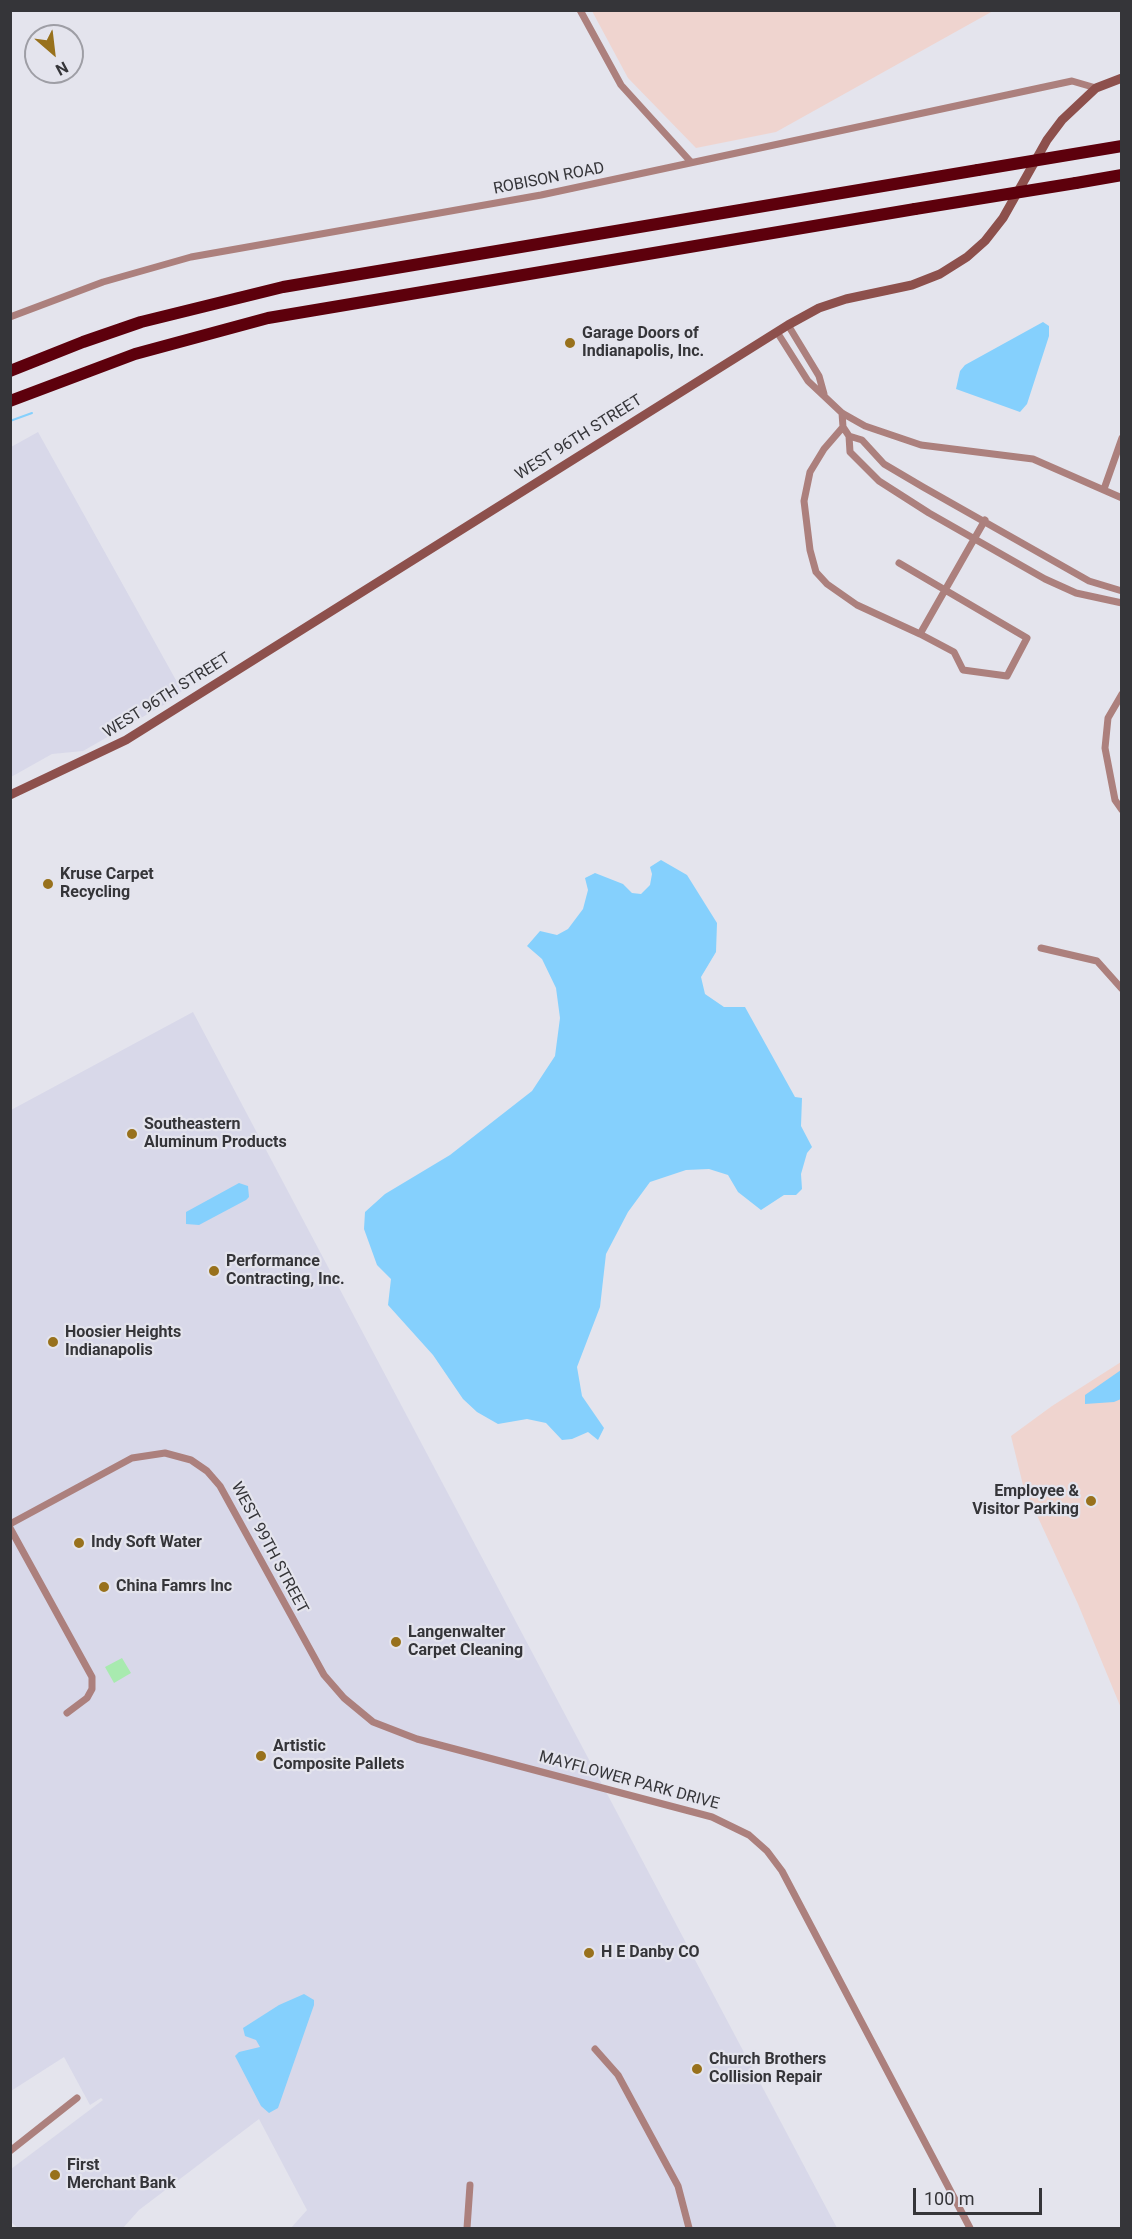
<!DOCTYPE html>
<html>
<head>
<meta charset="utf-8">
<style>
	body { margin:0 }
	#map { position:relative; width:1132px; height:2239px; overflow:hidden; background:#e4e4ed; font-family:Roboto,sans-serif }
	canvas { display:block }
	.frame { position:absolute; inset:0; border:12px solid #353539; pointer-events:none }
	.north { position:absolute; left:24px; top:24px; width:60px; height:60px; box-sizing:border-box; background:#e4e4ed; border:2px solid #9e9ea5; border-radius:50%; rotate:152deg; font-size:16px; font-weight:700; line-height:24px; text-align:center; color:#353539 }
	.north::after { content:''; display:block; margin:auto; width:21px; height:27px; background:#98711c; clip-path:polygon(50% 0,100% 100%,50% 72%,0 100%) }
	.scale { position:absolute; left:913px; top:2188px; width:129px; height:27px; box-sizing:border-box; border:3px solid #353539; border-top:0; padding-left:8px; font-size:18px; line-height:21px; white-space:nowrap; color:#353539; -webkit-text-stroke:4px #e4e4ed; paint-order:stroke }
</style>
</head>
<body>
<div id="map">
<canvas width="1132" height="2239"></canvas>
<div class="frame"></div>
<div class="north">N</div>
<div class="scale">100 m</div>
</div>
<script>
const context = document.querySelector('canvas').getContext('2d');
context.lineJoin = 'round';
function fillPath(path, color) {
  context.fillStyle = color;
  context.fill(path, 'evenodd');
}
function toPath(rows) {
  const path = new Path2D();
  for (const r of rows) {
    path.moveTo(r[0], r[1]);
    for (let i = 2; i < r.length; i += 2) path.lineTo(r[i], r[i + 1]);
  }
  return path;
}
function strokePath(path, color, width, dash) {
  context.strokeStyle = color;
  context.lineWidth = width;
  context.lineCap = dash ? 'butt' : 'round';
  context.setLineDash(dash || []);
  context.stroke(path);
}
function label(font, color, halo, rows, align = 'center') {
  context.font = font + ' Roboto,sans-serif';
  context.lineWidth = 4.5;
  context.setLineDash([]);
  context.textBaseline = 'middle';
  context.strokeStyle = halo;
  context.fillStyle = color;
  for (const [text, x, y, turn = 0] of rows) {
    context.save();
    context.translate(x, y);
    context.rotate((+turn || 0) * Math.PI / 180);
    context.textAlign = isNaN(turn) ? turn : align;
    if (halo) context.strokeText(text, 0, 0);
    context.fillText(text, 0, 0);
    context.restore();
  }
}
fillPath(toPath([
	[38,432,182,691,167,703,83,751,52,754,11,777,11,447],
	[193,1012,837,2228,291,2228,307,2210,259,2119,139,2210,123,2228,18,2228,11,2222,11,2169,103,2100,101,2098,90,2105,64,2057,11,2091,11,1110]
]), '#d8d8e9');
fillPath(toPath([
	[592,11,993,11,776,132,696,148,628,78],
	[1121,1362,1121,1708,1078,1604,1023,1485,1011,1436,1052,1406]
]), '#efd4cf');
fillPath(toPath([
	[122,1658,131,1673,114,1683,105,1667]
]), '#a8eaaf');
fillPath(toPath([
	[1043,322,1049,326,1049,336,1027,404,1020,412,956,389,960,371,965,365],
	[661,860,687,875,717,923,716,952,701,977,705,994,724,1007,745,1007,795,1097,802,1098,801,1126,812,1147,807,1153,801,1174,802,1189,796,1195,784,1195,761,1210,738,1192,728,1175,709,1169,686,1170,650,1182,628,1212,606,1254,600,1307,577,1367,582,1396,604,1428,598,1440,588,1432,572,1439,562,1440,546,1423,527,1419,498,1424,477,1412,463,1399,433,1355,388,1305,391,1279,377,1265,364,1229,365,1212,385,1194,450,1155,532,1091,555,1056,560,1018,556,988,542,959,527,946,540,931,557,935,568,929,583,909,588,890,585,878,595,873,623,884,632,893,641,894,650,885,652,874,650,867],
	[239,1183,248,1186,249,1197,246,1200,199,1225,186,1224,186,1212],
	[1121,1370,1121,1399,1114,1402,1085,1404,1085,1395],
	[304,1994,314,2000,314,2005,278,2108,269,2113,261,2106,235,2056,239,2052,260,2047,256,2040,245,2036,243,2028,279,2005]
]), '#85d0fd');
strokePath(toPath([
	[10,421,32,413]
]), '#85d0fd', 2);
strokePath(toPath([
	[580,10,621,85,690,161],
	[10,317,103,282,191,257,541,195,1072,81,1096,88],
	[788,325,819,376,824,394],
	[777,332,808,381,842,413,865,426,921,445,1033,459,1122,498],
	[842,413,843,427,849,436,850,452,879,481,929,513,1045,579,1076,593,1122,603],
	[843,427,824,449,810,472,804,501,810,550,816,572,827,584,857,605,920,634,985,520],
	[849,436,862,440,884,464,923,487,1089,581,1122,591],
	[1104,489,1122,438],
	[899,563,1027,638,1007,676,963,670,954,652,920,634],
	[1122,694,1108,718,1105,748,1115,800,1122,810],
	[1041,948,1097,961,1122,989],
	[10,1524,132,1458,165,1453,191,1460,207,1471,220,1486,324,1675,344,1698,373,1722,417,1739,712,1817,749,1835,767,1851,782,1871,970,2228],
	[10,1528,92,1677,92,1689,87,1698,67,1713],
	[595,2049,618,2075,678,2186,689,2228],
	[10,2151,77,2098],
	[467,2228,470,2185]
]), '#ac807d', 7);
strokePath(toPath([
	[10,795,126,740,788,325,819,308,846,299,912,285,940,274,967,257,985,241,1003,218,1047,140,1062,120,1096,88,1122,78]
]), '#8d504c', 9);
strokePath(toPath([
	[1076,183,1122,175],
	[10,371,83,342,141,322,283,287,978,170],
	[10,401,135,354,268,318,915,209]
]), '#5d000c', 12);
strokePath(toPath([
	[978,170,1122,146],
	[915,209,1076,183]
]), '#5d000c', 12);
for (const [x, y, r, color] of [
	[570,343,6,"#98711c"],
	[48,884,6,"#98711c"],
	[132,1134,6,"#98711c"],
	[214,1271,6,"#98711c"],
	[53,1342,6,"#98711c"],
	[1091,1501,6,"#98711c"],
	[79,1543,6,"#98711c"],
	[104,1587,6,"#98711c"],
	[396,1642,6,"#98711c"],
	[261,1756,6,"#98711c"],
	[589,1953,6,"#98711c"],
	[697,2069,6,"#98711c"],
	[55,2175,6,"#98711c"]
]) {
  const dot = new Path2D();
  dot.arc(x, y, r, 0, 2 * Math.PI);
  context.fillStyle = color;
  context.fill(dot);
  strokePath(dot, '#e4e4ed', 2);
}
label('16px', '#353539', '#e4e4ed', [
	["ROBISON ROAD",549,179,-11],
	["WEST 96TH STREET",579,438,-32],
	["WEST 96TH STREET",167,696,-32],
	["WEST 99TH STREET",269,1548,62],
	["MAYFLOWER PARK DRIVE",629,1781,15]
]);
label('bold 16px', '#353539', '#e4e4ed', [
	["Garage Doors of",582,334],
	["Indianapolis, Inc.",582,352],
	["Kruse Carpet",60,875],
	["Recycling",60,893],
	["Southeastern",144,1125],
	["Aluminum Products",144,1143],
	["Performance",226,1262],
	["Contracting, Inc.",226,1280],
	["Hoosier Heights",65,1333],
	["Indianapolis",65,1351],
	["Employee &",1079,1492,"right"],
	["Visitor Parking",1079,1510,"right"],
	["Indy Soft Water",91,1543],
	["China Famrs Inc",116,1587],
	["Langenwalter",408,1633],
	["Carpet Cleaning",408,1651],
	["Artistic",273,1747],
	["Composite Pallets",273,1765],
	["H E Danby CO",601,1953],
	["Church Brothers",709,2060],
	["Collision Repair",709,2078],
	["First",67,2166],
	["Merchant Bank",67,2184]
], 'left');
</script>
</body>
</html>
